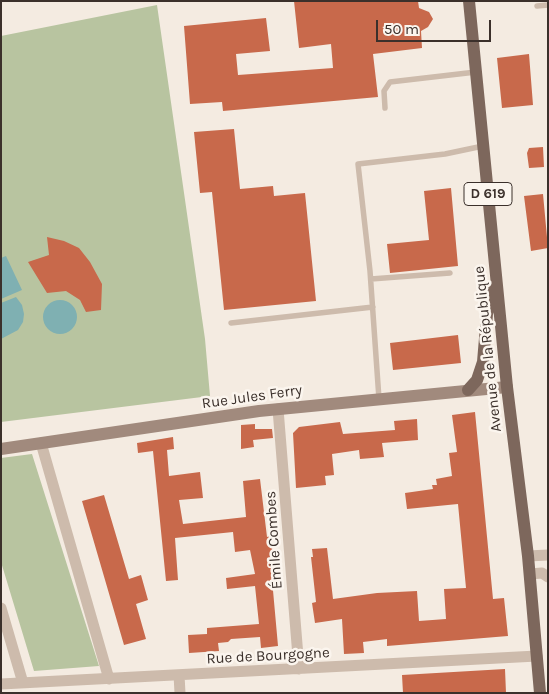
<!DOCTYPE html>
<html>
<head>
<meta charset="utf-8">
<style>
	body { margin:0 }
	#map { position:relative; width:549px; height:694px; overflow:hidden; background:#f4ebe1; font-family:Karla,sans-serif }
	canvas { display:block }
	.frame { position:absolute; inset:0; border:2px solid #3b302b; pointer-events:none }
	.scale { position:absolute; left:376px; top:20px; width:115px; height:22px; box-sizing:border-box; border:2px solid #3b302b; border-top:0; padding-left:6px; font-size:15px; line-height:18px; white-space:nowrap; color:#3b302b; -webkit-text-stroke:4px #fbf5ee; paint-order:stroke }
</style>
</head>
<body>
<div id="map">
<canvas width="549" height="694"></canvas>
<div class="frame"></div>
<div class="scale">50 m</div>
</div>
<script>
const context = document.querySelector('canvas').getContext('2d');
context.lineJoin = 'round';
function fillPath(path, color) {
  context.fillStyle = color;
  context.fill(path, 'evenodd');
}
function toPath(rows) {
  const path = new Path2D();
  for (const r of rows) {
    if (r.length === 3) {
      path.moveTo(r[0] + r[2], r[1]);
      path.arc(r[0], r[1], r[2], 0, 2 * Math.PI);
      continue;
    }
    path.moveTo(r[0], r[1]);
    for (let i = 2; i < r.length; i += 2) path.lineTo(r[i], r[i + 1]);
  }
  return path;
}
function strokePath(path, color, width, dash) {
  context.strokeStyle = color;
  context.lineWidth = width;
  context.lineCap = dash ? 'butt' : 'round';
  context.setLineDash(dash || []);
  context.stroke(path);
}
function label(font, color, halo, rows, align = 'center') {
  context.font = font + ' Karla,sans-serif';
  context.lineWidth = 5;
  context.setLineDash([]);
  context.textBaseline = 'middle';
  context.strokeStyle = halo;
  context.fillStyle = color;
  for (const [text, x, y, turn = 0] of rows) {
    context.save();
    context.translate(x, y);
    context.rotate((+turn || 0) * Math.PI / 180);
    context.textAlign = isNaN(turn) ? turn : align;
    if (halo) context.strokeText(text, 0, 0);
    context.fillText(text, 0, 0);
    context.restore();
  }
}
fillPath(toPath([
	[157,5,205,339,210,396,1,422,1,36],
	[32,454,99,666,34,671,1,562,1,458]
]), '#b8c4a0');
fillPath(toPath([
	[6,256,22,290,1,299,1,258],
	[16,297,22,305,24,314,23,322,18,330,1,339,1,303],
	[60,317,17]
]), '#7fb0b2');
fillPath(toPath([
	[294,1,418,1,419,8,429,12,433,19,428,27,421,31,422,48,373,54,378,97,223,111,222,102,190,104,184,26,266,18,270,51,236,54,238,75,333,68,331,44,299,48],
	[529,54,533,105,502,108,497,58],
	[234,129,240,189,273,186,274,196,305,193,316,301,224,310,212,192,200,193,194,132],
	[543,147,544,167,529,168,527,153,529,148],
	[451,188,458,266,390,273,387,244,429,240,424,191],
	[543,194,548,248,531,251,524,196],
	[47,237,64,241,79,248,90,262,102,284,101,310,86,312,80,300,66,291,47,293,28,262,49,255],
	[458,335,461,363,393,370,390,343],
	[475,412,493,599,504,598,508,636,387,646,387,639,363,642,364,653,344,654,342,619,315,623,312,603,316,602,311,557,313,557,312,549,327,548,333,599,377,593,417,591,419,621,446,619,444,589,466,588,458,504,407,509,405,493,433,489,432,485,437,485,436,479,452,476,449,453,457,452,452,415],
	[417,419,418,440,382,443,384,457,360,459,359,450,332,454,334,475,325,476,326,485,296,488,293,433,299,427,340,422,343,434,395,430,394,421],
	[255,424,255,429,272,429,273,438,253,440,254,447,241,449,241,425],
	[173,437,174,449,167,450,169,476,200,472,203,498,179,500,183,524,246,517,243,481,260,479,267,537,271,536,273,557,270,557,278,646,261,648,260,637,231,639,228,642,218,643,219,651,189,653,188,635,207,634,207,628,259,624,255,586,227,589,226,578,255,574,250,550,235,552,233,532,175,538,178,580,166,581,153,451,138,453,137,443],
	[104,495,129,579,141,575,148,600,136,604,146,639,124,645,82,501],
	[505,669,506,693,403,693,402,675]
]), '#c8694b');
strokePath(toPath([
	[537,6,548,5],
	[385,108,384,91,390,82,476,72],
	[371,279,450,273],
	[231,323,373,307],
	[379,399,370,271,358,164,445,154,483,146]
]), '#cdbbac', 5.5);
strokePath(toPath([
	[278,409,299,669],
	[41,443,109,679],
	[528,556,548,555],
	[530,574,542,573,548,577],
	[1,608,23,683],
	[179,675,180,693],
	[1,684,537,656]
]), '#cdbbac', 11);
strokePath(toPath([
	[1,449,259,411,507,387]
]), '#a18a7d', 12);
strokePath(toPath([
	[469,1,507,387,528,556,540,693],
	[468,390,477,380,483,362,487,314,494,286]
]), '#7d675c', 12);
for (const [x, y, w] of [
	[488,194,48]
]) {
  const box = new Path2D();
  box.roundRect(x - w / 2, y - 11.5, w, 23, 4);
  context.fillStyle = '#fbf5ee';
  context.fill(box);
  strokePath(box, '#3b302b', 1);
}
label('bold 14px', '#3b302b', null, [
	["D 619",488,194]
]);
label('15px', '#3b302b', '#fbf5ee', [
	["Avenue de la République",488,349,-96],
	["Rue Jules Ferry",252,397,-8],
	["Émile Combes",274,540,-94],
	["Rue de Bourgogne",268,656,-3]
]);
</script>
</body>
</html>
